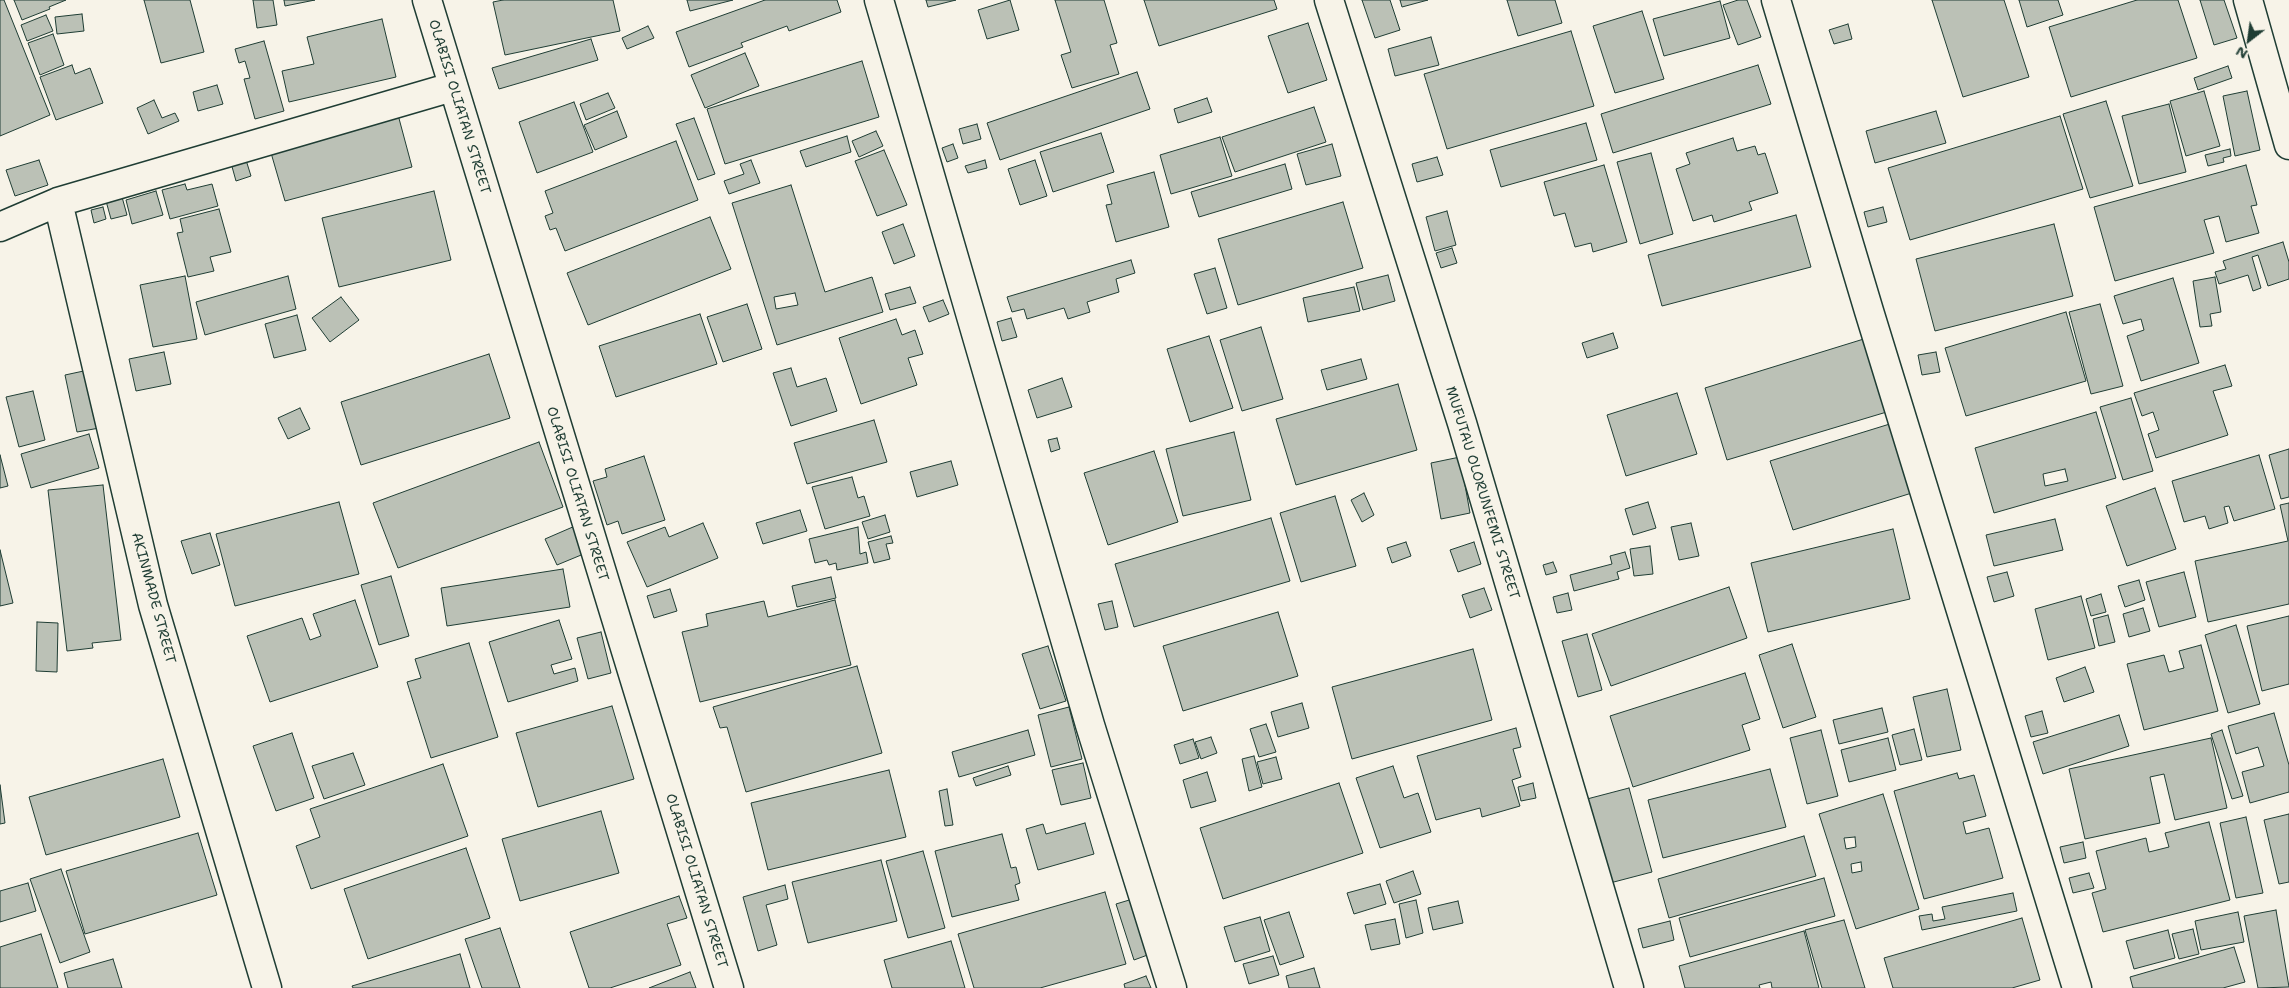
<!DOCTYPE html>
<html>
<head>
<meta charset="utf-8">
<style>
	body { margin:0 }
	#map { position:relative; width:2289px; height:988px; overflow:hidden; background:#f7f3e8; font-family:"Shantell Sans",sans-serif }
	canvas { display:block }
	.north { position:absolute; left:2224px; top:15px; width:50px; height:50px; -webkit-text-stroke:4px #f7f3e8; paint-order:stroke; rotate:210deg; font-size:14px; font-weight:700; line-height:20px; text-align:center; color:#1f3d34 }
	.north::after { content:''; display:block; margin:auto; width:18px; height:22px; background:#1f3d34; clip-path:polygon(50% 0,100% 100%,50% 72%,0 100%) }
</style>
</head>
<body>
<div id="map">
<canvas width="2289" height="988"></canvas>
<div class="north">N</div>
</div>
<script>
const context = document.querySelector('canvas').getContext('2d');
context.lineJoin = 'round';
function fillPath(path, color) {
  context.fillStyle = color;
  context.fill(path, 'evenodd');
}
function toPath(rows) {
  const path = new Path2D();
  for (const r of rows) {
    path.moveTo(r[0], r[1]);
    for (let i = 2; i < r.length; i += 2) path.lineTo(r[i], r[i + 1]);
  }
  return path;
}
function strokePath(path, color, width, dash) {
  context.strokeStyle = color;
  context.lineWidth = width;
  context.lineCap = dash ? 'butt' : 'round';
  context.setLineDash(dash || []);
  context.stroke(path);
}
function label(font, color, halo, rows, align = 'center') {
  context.font = font + ' "Shantell Sans",sans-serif';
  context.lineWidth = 5;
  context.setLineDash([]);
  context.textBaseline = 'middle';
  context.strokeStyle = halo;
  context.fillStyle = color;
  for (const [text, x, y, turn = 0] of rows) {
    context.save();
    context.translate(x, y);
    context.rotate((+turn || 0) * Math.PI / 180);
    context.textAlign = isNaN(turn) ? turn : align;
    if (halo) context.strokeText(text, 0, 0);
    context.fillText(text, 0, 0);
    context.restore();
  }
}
const building = toPath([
	[0,0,4,0,50,115,0,136,0,0],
	[14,0,66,0,49,7,50,9,22,20,14,0],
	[144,0,190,0,204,52,161,63,144,0],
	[253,0,273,0,277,25,257,28,253,0],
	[284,0,315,0,285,6,284,0],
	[503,0,613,0,620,31,505,55,493,2,503,0],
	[687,0,733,0,690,11,687,0],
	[765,0,837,0,841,12,789,31,787,26,741,43,743,47,689,67,676,32,765,0],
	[926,0,956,0,928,7,926,0],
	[1010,0,1019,30,987,39,978,10,1010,0],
	[1055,0,1104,0,1117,43,1110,45,1119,74,1072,88,1061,55,1071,52,1055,0],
	[1144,0,1274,0,1277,9,1159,46,1144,0],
	[1362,0,1390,0,1400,30,1375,38,1362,0],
	[1400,0,1428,0,1402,7,1400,0],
	[1507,0,1555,0,1562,23,1518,36,1507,0],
	[1738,0,1747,0,1761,37,1738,45,1723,5,1738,0],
	[1932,0,2004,0,2029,77,1963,97,1932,0],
	[2019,0,2058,0,2063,15,2027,27,2019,0],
	[2137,0,2178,0,2197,58,2071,97,2049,27,2137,0],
	[2200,0,2224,0,2237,38,2214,45,2200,0],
	[1720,1,1730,38,1664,56,1653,19,1720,1],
	[1642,11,1664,79,1615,93,1593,26,1642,11],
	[82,14,84,31,57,34,55,17,82,14],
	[46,15,53,31,27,41,21,25,46,15],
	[382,19,396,77,289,102,282,71,314,64,307,37,382,19],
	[1308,23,1327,80,1288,93,1268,36,1308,23],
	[1848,24,1852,39,1834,44,1829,30,1848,24],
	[648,26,654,38,627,49,622,38,648,26],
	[1571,31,1594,106,1447,149,1424,74,1571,31],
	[53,34,64,65,40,75,28,43,53,34],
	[1431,37,1439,65,1395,76,1388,49,1431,37],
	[591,39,598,60,499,89,492,68,591,39],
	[264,41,284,111,255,119,244,79,250,78,245,61,239,63,235,49,264,41],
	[745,53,759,86,705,108,691,75,745,53],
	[862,61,879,117,725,164,707,109,862,61],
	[72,65,75,74,90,68,103,103,56,120,40,77,72,65],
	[1758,65,1771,104,1613,153,1601,114,1758,65],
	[2228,66,2232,78,2198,90,2194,78,2228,66],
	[1137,72,1150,109,1000,160,987,123,1137,72],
	[217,85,223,104,198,111,193,92,217,85],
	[2204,91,2220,146,2186,156,2170,101,2204,91],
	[2247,91,2260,150,2235,156,2223,96,2247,91],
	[608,93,615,108,586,120,580,104,608,93],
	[1207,98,1212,112,1178,123,1174,109,1207,98],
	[154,100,162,118,175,113,179,121,148,134,137,108,154,100],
	[2106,101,2133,186,2090,198,2063,114,2106,101],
	[574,102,593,152,537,173,519,122,574,102],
	[2169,104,2186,172,2139,184,2122,116,2169,104],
	[1314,107,1326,142,1235,172,1222,137,1314,107],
	[397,111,412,167,285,201,269,146,397,111],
	[617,111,627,137,595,150,584,125,617,111],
	[1936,111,1946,143,1875,163,1866,131,1936,111],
	[2060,116,2083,189,1910,240,1888,168,2060,116],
	[694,118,715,174,698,180,676,124,694,118],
	[1586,123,1597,160,1501,187,1490,150,1586,123],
	[977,124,981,139,963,144,959,129,977,124],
	[876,131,883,146,859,157,852,141,876,131],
	[1101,133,1114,172,1053,192,1040,152,1101,133],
	[847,136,851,152,806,167,800,151,847,136],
	[1220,137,1232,176,1171,194,1160,155,1220,137],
	[1733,138,1737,151,1755,146,1758,155,1765,153,1778,193,1749,202,1752,210,1714,222,1712,215,1693,221,1676,169,1690,164,1686,153,1733,138],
	[676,141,698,200,565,251,556,228,550,230,545,216,553,213,545,191,676,141],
	[953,144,958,158,947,162,942,148,953,144],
	[1332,144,1341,176,1306,185,1297,154,1332,144],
	[2230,149,2231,156,2223,158,2224,162,2208,166,2205,155,2230,149],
	[884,150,907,205,877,216,855,161,884,150],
	[1651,153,1673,234,1640,244,1617,162,1651,153],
	[1437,157,1443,175,1417,182,1412,164,1437,157],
	[39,160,48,185,15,196,6,170,39,160],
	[246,160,251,176,236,181,231,163,246,160],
	[751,160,760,183,729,194,724,181,744,174,740,164,751,160],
	[985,160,987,168,968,173,965,166,985,160],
	[1035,160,1047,196,1020,205,1008,169,1035,160],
	[1285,164,1292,189,1199,217,1191,192,1285,164],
	[1604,165,1627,242,1593,252,1591,243,1575,247,1565,213,1554,216,1544,182,1604,165],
	[2246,165,2257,205,2251,206,2259,233,2226,242,2219,216,2204,220,2214,253,2115,281,2094,207,2246,165],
	[1154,172,1169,227,1116,242,1106,205,1112,204,1107,185,1154,172],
	[185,184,187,190,212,184,218,206,170,219,162,190,185,184],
	[791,185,825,292,872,277,883,312,777,345,732,203,791,185],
	[795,293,798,305,776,309,774,297,795,293],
	[156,191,163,215,132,224,126,200,156,191],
	[434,191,451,260,339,287,322,218,434,191],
	[122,197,127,215,111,219,106,201,122,197],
	[1343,202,1363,268,1238,305,1218,239,1343,202],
	[103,207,106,219,94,223,91,210,103,207],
	[1883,207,1887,222,1868,227,1864,212,1883,207],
	[219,209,231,252,210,257,214,271,188,277,177,233,183,232,180,219,219,209],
	[1447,211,1456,245,1435,251,1426,217,1447,211],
	[1796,215,1811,267,1662,306,1648,255,1796,215],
	[710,217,731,269,588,325,567,273,710,217],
	[903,224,915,256,894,264,882,232,903,224],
	[2054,224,2073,296,1935,331,1916,259,2054,224],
	[2283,242,2289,262,2289,279,2268,286,2258,255,2252,257,2261,288,2253,291,2248,275,2219,284,2215,272,2226,269,2223,261,2283,242],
	[1452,248,1457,263,1441,268,1436,253,1452,248],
	[1131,260,1135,273,1116,279,1119,292,1087,302,1090,312,1068,319,1064,308,1027,319,1024,309,1012,312,1007,297,1131,260],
	[1215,268,1227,308,1207,314,1194,274,1215,268],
	[1388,275,1395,301,1363,310,1356,283,1388,275],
	[185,276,197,339,153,347,140,285,185,276],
	[288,276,296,309,205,335,196,302,288,276],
	[2215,277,2221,312,2210,314,2212,326,2200,327,2193,281,2215,277],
	[2173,278,2199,363,2141,381,2127,336,2144,330,2141,319,2123,324,2114,296,2173,278],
	[910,287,916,303,890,310,885,294,910,287],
	[1354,287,1360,311,1308,322,1303,298,1354,287],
	[341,297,359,320,330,342,312,318,341,297],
	[943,300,949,314,929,322,923,307,943,300],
	[747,304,762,349,723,362,707,317,747,304],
	[2100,304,2123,386,2091,394,2069,312,2100,304],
	[2066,312,2086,381,1966,416,1945,348,2066,312],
	[700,314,717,364,616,397,599,346,700,314],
	[297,315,306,350,274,358,265,324,297,315],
	[1011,318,1017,337,1002,341,997,322,1011,318],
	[896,319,902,335,915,330,923,354,908,358,917,385,861,404,839,338,896,319],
	[1261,327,1283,399,1242,411,1220,340,1261,327],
	[1613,333,1618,348,1587,358,1582,343,1613,333],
	[1209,336,1233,408,1190,422,1167,349,1209,336],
	[1867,338,1890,411,1727,460,1705,388,1867,338],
	[164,352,171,384,136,391,129,359,164,352],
	[1936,352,1940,372,1922,375,1918,355,1936,352],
	[489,354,510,418,361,465,341,402,489,354],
	[1361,359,1367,379,1327,390,1321,370,1361,359],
	[2225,365,2232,386,2213,391,2228,435,2156,458,2148,434,2159,430,2153,412,2142,416,2134,393,2225,365],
	[791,368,797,387,826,378,837,411,791,426,773,373,791,368],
	[93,369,105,427,77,432,65,375,93,369],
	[1062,378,1072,407,1037,418,1028,390,1062,378],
	[1398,384,1417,450,1296,485,1276,419,1398,384],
	[33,391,45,440,19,447,6,397,33,391],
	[1677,393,1697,454,1626,476,1607,415,1677,393],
	[2131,398,2153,471,2123,480,2100,407,2131,398],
	[300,408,310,429,288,439,278,418,300,408],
	[2096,412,2116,478,1994,513,1975,448,2096,412],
	[2065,469,2068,481,2045,486,2043,474,2065,469],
	[874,420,887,462,807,484,794,443,874,420],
	[1893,423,1915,492,1793,530,1770,461,1893,423],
	[1234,432,1251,500,1183,516,1166,449,1234,432],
	[89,434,99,468,31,488,21,454,89,434],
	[1057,438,1060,449,1051,452,1048,440,1057,438],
	[539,442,563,507,398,568,373,503,539,442],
	[2289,449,2289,497,2281,499,2269,455,2289,449],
	[1154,451,1178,522,1108,545,1084,473,1154,451],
	[0,455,8,486,0,488,0,455],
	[2259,455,2275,509,2234,521,2229,506,2224,507,2228,523,2209,529,2205,516,2184,522,2172,481,2259,455],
	[644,456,665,520,622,534,618,521,607,525,593,481,607,477,605,469,644,456],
	[1460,457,1470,513,1441,519,1431,463,1460,457],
	[951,461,958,485,917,497,910,472,951,461],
	[852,477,858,498,864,496,870,516,825,529,812,487,852,477],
	[103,485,121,640,92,643,93,648,67,651,48,490,103,485],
	[2155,488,2176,549,2127,566,2106,506,2155,488],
	[1364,493,1374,515,1362,522,1351,500,1364,493],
	[1335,496,1356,566,1301,582,1280,513,1335,496],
	[339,502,359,574,235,606,216,534,339,502],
	[1648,502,1656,528,1633,535,1625,509,1648,502],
	[2289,503,2289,604,2208,622,2195,561,2288,541,2280,505,2289,503],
	[800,510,807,531,763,544,756,523,800,510],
	[885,515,890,532,868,539,862,522,885,515],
	[1271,518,1290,581,1134,627,1115,564,1271,518],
	[2055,519,2063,550,1994,566,1986,535,2055,519],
	[703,523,718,558,647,587,627,542,665,527,669,537,703,523],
	[1691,523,1699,556,1679,560,1671,527,1691,523],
	[575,526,586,553,557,565,545,539,575,526],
	[858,527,860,554,866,552,868,563,837,570,836,563,829,565,827,560,815,563,809,539,858,527],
	[1893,529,1910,599,1768,632,1751,563,1893,529],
	[210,533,220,565,192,574,181,541,210,533],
	[891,536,893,543,886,544,890,559,874,563,868,542,891,536],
	[1406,542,1411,556,1392,563,1387,548,1406,542],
	[1474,542,1481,564,1458,572,1450,550,1474,542],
	[1650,546,1653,574,1634,576,1630,549,1650,546],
	[0,550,13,603,0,606,0,550],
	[1625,552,1630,568,1617,572,1619,579,1574,591,1570,575,1612,564,1610,556,1625,552],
	[1553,562,1557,572,1546,575,1543,565,1553,562],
	[563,569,570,607,447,626,441,588,563,569],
	[2007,572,2014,596,1994,602,1987,577,2007,572],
	[2184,572,2196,617,2159,627,2146,582,2184,572],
	[391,576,409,636,379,645,361,585,391,576],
	[831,577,836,598,797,607,792,586,831,577],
	[2139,580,2145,600,2125,607,2118,586,2139,580],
	[1729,587,1747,638,1611,686,1592,634,1729,587],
	[1484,588,1492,610,1470,618,1462,595,1484,588],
	[670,589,677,611,654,618,647,596,670,589],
	[1568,593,1572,610,1557,613,1553,597,1568,593],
	[2101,594,2106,612,2091,616,2086,599,2101,594],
	[2081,596,2095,648,2048,660,2035,609,2081,596],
	[355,600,378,667,270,702,247,636,302,618,310,640,321,636,313,614,355,600],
	[835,600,851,665,700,702,682,632,708,626,706,614,764,601,768,617,835,600],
	[1112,601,1118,627,1105,630,1098,604,1112,601],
	[2143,608,2150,631,2129,637,2123,614,2143,608],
	[1278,612,1298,676,1183,711,1163,646,1278,612],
	[2108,615,2115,642,2099,646,2093,619,2108,615],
	[2289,616,2289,684,2262,691,2247,626,2289,616],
	[559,620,572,659,551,665,554,674,575,668,578,681,508,702,489,642,559,620],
	[37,622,58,623,57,672,36,671,37,622],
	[2236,625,2260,704,2228,713,2205,635,2236,625],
	[601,632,611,673,588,679,577,638,601,632],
	[1587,634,1602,690,1578,697,1562,641,1587,634],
	[469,643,498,737,431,758,407,682,421,678,415,659,469,643],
	[1792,644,1816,717,1783,728,1759,655,1792,644],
	[2201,645,2218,711,2144,730,2127,664,2164,655,2169,672,2184,668,2179,651,2201,645],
	[1048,646,1066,701,1040,709,1022,654,1048,646],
	[1473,649,1492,720,1352,759,1332,687,1473,649],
	[857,666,882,753,746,792,727,727,720,728,713,707,857,666],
	[2085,667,2094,692,2064,702,2056,678,2085,667],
	[1745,673,1760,719,1742,725,1750,750,1633,787,1610,716,1745,673],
	[1947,689,1961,750,1927,757,1913,697,1947,689],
	[1302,703,1309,728,1278,737,1271,712,1302,703],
	[612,706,634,779,538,807,516,733,612,706],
	[1069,707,1082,759,1051,767,1038,715,1069,707],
	[1882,708,1888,732,1839,744,1833,720,1882,708],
	[2042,711,2048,733,2031,737,2025,716,2042,711],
	[2274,713,2289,765,2289,792,2250,803,2242,772,2264,766,2258,747,2236,754,2228,726,2274,713],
	[2119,715,2129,746,2043,774,2033,742,2119,715],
	[1266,724,1276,752,1259,757,1250,729,1266,724],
	[1516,728,1521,747,1513,749,1521,777,1512,780,1520,806,1482,817,1480,808,1436,820,1417,756,1516,728],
	[1914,729,1922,760,1900,765,1892,735,1914,729],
	[1028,730,1035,755,959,777,952,752,1028,730],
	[1821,730,1838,796,1807,804,1790,738,1821,730],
	[2222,730,2243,796,2232,799,2211,734,2222,730],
	[292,733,314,798,276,811,253,746,292,733],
	[1211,737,1217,753,1201,759,1195,742,1211,737],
	[1888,738,1896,770,1849,782,1841,750,1888,738],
	[2211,738,2227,808,2175,820,2164,774,2150,777,2160,823,2085,839,2069,769,2211,738],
	[1193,739,1199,758,1180,764,1174,745,1193,739],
	[353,753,365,785,324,799,312,766,353,753],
	[1254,756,1262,787,1249,791,1242,759,1254,756],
	[1276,757,1282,779,1263,784,1257,762,1276,757],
	[163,759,180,817,46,855,29,797,163,759],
	[1083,763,1091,798,1061,805,1052,770,1083,763],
	[443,764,468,836,311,889,296,846,320,837,310,809,443,764],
	[1008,766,1011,775,976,786,973,778,1008,766],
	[1393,766,1404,798,1418,793,1431,832,1380,848,1356,778,1393,766],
	[1770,769,1786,827,1663,858,1648,800,1770,769],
	[889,770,906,837,768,870,751,803,889,770],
	[1207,772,1216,801,1191,808,1183,780,1207,772],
	[1957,773,1959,779,1974,775,1986,816,1963,822,1966,834,1989,828,2003,878,1924,899,1894,791,1957,773],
	[1339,783,1363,853,1223,899,1200,828,1339,783],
	[1533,783,1536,798,1521,801,1518,787,1533,783],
	[0,785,5,823,0,824,0,785],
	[1629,788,1652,872,1610,883,1587,799,1629,788],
	[947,789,953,825,945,826,939,791,947,789],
	[1883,794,1919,909,1856,929,1819,814,1883,794],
	[1855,837,1856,847,1846,849,1844,838,1855,837],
	[1861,862,1862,871,1852,873,1851,864,1861,862],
	[601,811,619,873,520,901,502,839,601,811],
	[2289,814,2289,882,2279,884,2264,820,2289,814],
	[2246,817,2263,893,2236,898,2220,823,2246,817],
	[2209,822,2230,900,2103,932,2092,893,2106,889,2096,851,2146,838,2149,852,2169,847,2165,833,2209,822],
	[1085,823,1094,854,1038,870,1026,829,1043,824,1046,834,1085,823],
	[198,833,217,895,85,934,66,871,198,833],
	[1002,834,1011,868,1016,867,1020,883,1015,885,1019,900,952,917,935,851,1002,834],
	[1804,836,1816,876,1669,918,1658,879,1804,836],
	[2083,842,2086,858,2064,863,2060,847,2083,842],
	[466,848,490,918,368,959,344,889,466,848],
	[923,851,945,928,908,938,886,861,923,851],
	[881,860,897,921,808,943,792,882,881,860],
	[61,869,90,952,60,963,30,879,61,869],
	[1413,871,1421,894,1394,903,1386,881,1413,871],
	[2089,873,2094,888,2073,893,2069,878,2089,873],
	[1824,878,1835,916,1690,957,1679,918,1824,878],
	[28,883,36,911,0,922,0,891,28,883],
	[1380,884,1386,904,1354,914,1347,893,1380,884],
	[785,885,788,899,766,905,777,945,758,951,743,897,785,885],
	[1105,892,1126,964,1040,988,974,988,958,934,1105,892],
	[2013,893,2017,911,1922,930,1919,916,1932,914,1933,921,1945,919,1942,907,2013,893],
	[679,896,687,918,667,924,681,965,610,988,589,988,570,932,679,896],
	[1136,898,1153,953,1134,960,1116,904,1136,898],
	[1416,900,1423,933,1406,938,1399,904,1416,900],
	[1458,901,1463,923,1433,930,1428,908,1458,901],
	[2276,910,2289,987,2258,988,2244,916,2276,910],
	[1289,912,1304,957,1280,965,1264,920,1289,912],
	[2238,912,2244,942,2201,950,2195,921,2238,912],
	[1260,917,1270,951,1235,962,1224,927,1260,917],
	[2022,918,2040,980,2012,988,1893,988,1884,958,2022,918],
	[1395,919,1400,944,1371,950,1365,925,1395,919],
	[1844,920,1865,988,1822,988,1805,930,1844,920],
	[1670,921,1674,940,1643,948,1638,929,1670,921],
	[500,928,520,988,482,988,465,939,500,928],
	[2193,929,2199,954,2179,959,2172,934,2193,929],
	[2168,930,2175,958,2134,969,2126,941,2168,930],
	[1804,931,1819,988,1772,988,1771,982,1759,985,1760,988,1685,988,1679,966,1804,931],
	[41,934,58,988,0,988,0,947,41,934],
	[951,941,965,988,892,988,884,960,951,941],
	[2234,947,2245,982,2223,988,2133,988,2130,977,2234,947],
	[460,954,470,988,353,988,352,986,460,954],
	[1273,956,1279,975,1249,984,1243,964,1273,956],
	[113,959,122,988,68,988,64,973,113,959],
	[1314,968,1320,988,1289,988,1286,976,1314,968],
	[690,972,696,988,649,988,690,972],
	[1146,976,1151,988,1125,988,1124,984,1146,976]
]);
fillPath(building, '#bbc1b6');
strokePath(building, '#1f3d34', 1);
const street = toPath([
	[427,0,729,988],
	[879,0,1090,725,1172,988],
	[1329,0,1462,423,1629,988],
	[1776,0,1869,311,2077,988],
	[2248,0,2289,145],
	[58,202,153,605,267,988],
	[0,227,58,202,452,87]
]);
strokePath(street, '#1f3d34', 31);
strokePath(street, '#f7f3e8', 28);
label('14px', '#1f3d34', '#f7f3e8', [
	["OLABISI OLIATAN STREET",459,107,73],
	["MUFUTAU OLORUNFEMI STREET",1482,493,73],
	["OLABISI OLIATAN STREET",577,494,73],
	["AKINMADE STREET",153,598,75],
	["OLABISI OLIATAN STREET",696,881,73]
]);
</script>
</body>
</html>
